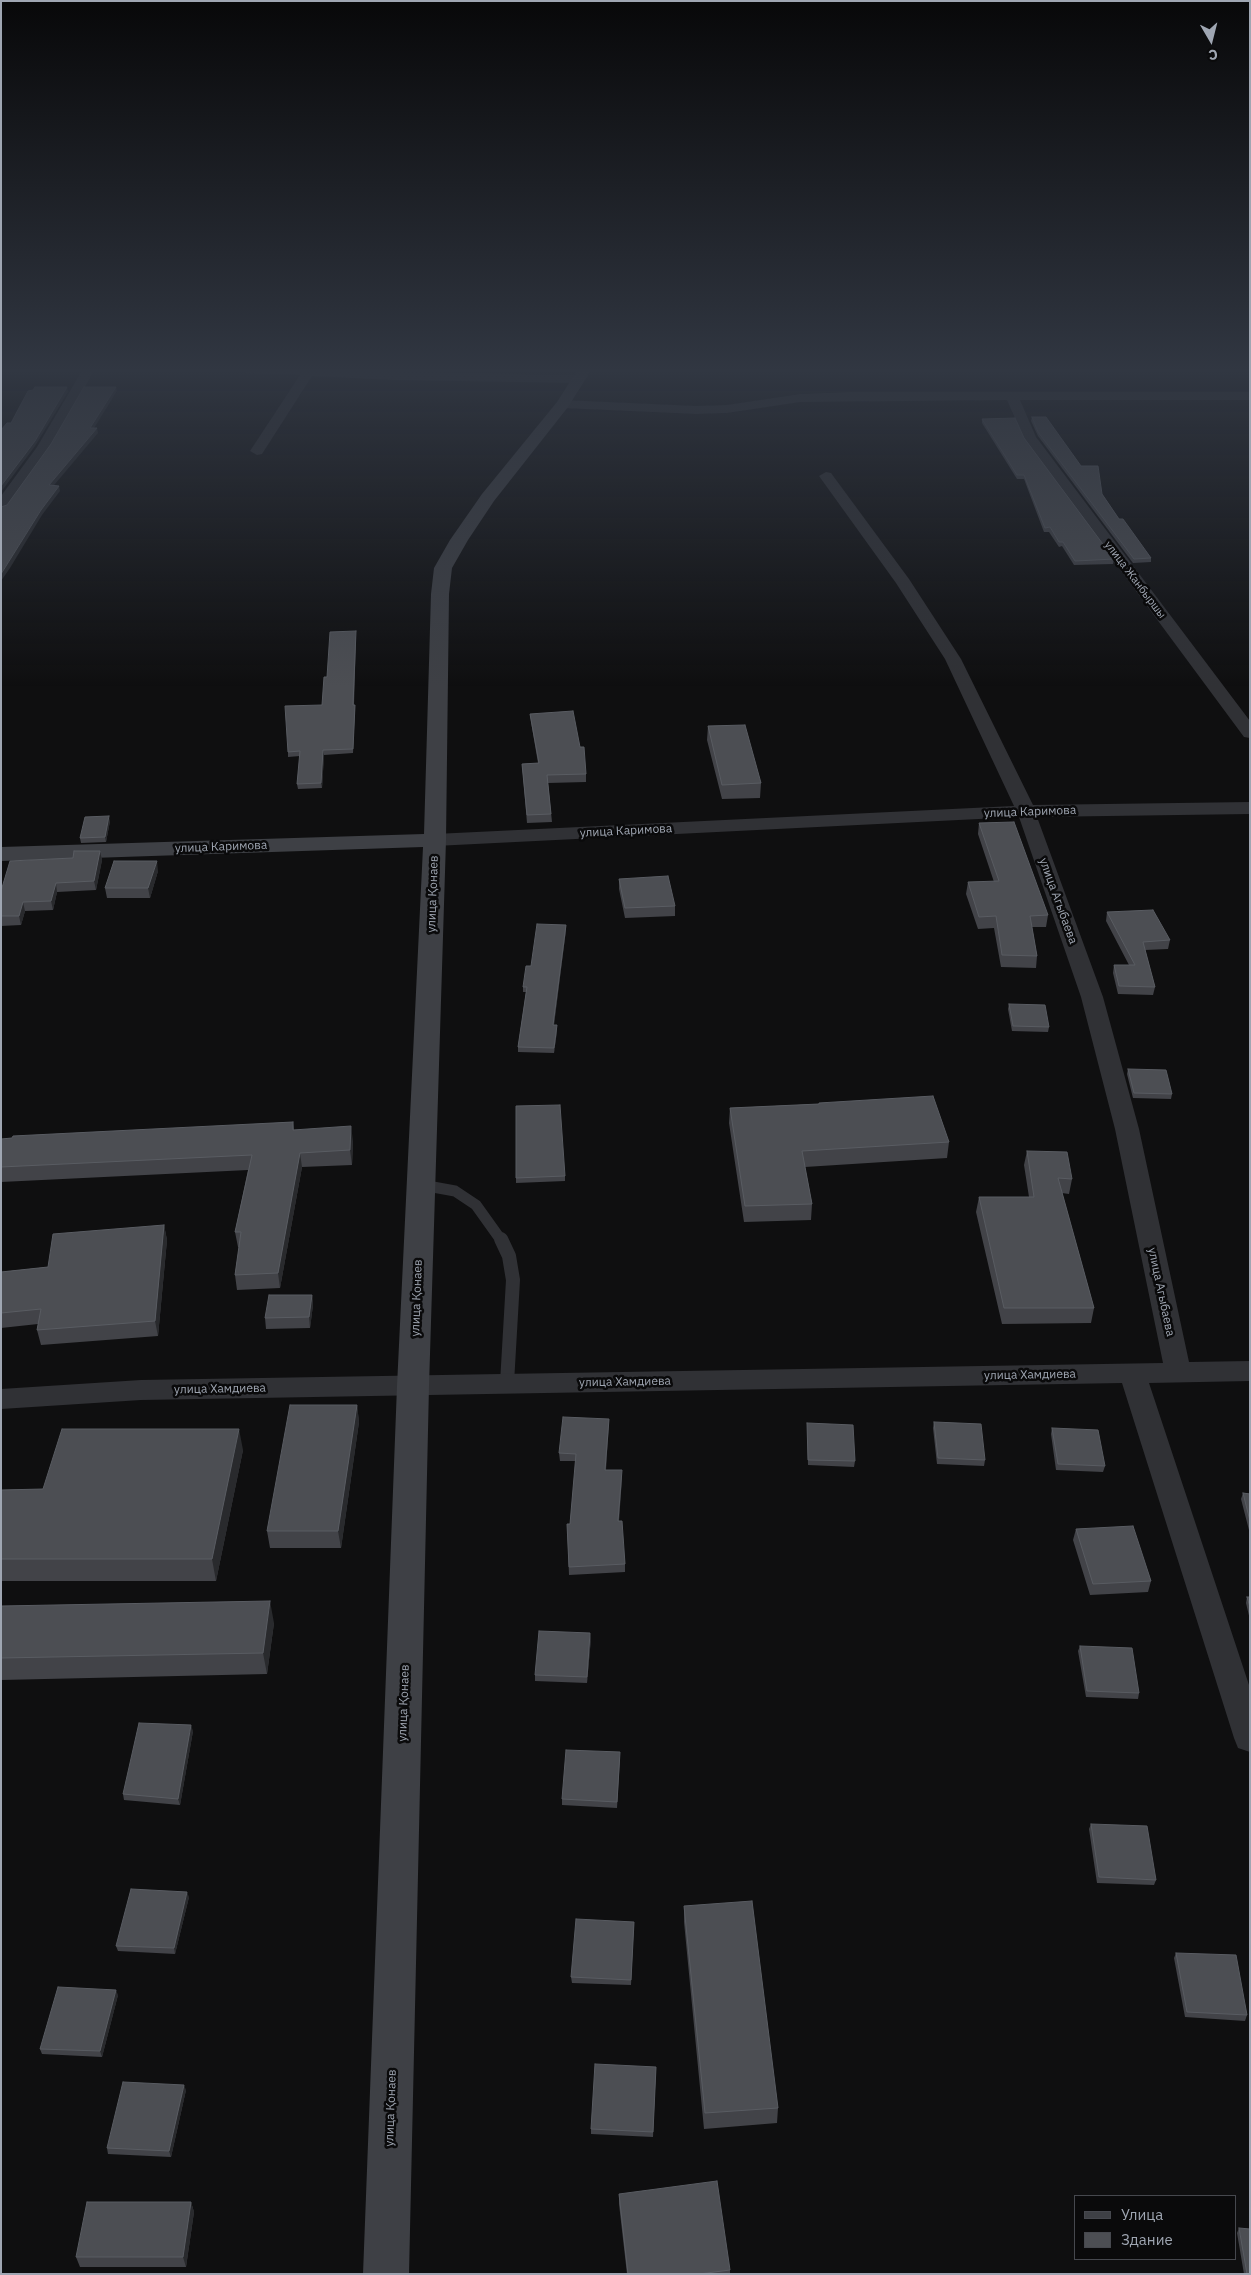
<!DOCTYPE html>
<html>
<head>
<meta charset="utf-8">
<style>
	body { margin:0 }
	#map { position:relative; width:1251px; height:2275px; overflow:hidden; background:#0f0f10; font-family:"IBM Plex Sans",sans-serif }
	canvas { display:block }
	.frame { position:absolute; inset:0; border:2px solid #9fa6b2; pointer-events:none }
	.legend { position:absolute; left:1074px; top:2195px; width:162px; height:65px; box-sizing:border-box; background:#0a0a0b; border:1px solid #46484e; margin:0; padding:6px 9px; list-style:none; font-size:15px; color:#9fa6b2 }
	.legend li { display:flex; align-items:center; gap:10px; height:25px }
	.legend b { width:25px; border:1px solid #46484e }
	.north { position:absolute; left:1186px; top:15px; width:50px; height:50px; -webkit-text-stroke:4px #0a0a0b; paint-order:stroke; rotate:172deg; font-size:14px; font-weight:700; line-height:20px; text-align:center; color:#9fa6b2 }
	.north::after { content:''; display:block; margin:auto; width:18px; height:22px; background:#9fa6b2; clip-path:polygon(50% 0,100% 100%,50% 72%,0 100%) }
</style>
</head>
<body>
<div id="map">
<canvas width="1251" height="2275"></canvas>
<div class="frame"></div>
<ul class="legend">
<li><b style="height:6px;background:#3e4045"></b>Улица</li>
<li><b style="height:14px;background:#4c4e53"></b>Здание</li>
</ul>
<div class="north">С</div>
</div>
<script>
const context = document.querySelector('canvas').getContext('2d');
context.lineJoin = 'round';
function toPath(rows) {
  const path = new Path2D();
  for (const r of rows) {
    path.moveTo(r[0], r[1]);
    for (let i = 2; i < r.length; i += 2) path.lineTo(r[i], r[i + 1]);
  }
  return path;
}
function strokePath(path, color, width, dash) {
  context.strokeStyle = color;
  context.lineWidth = width;
  context.lineCap = dash ? 'butt' : 'round';
  context.setLineDash(dash || []);
  context.stroke(path);
}
function fillPath(path, color) {
  context.fillStyle = color;
  context.fill(path, 'evenodd');
}
function label(font, color, halo, rows, align = 'center') {
  context.font = font + ' "IBM Plex Sans",sans-serif';
  context.lineWidth = 5;
  context.setLineDash([]);
  context.textBaseline = 'middle';
  context.strokeStyle = halo;
  context.fillStyle = color;
  for (const [text, x, y, turn = 0] of rows) {
    context.save();
    context.translate(x, y);
    context.rotate((+turn || 0) * Math.PI / 180);
    context.textAlign = isNaN(turn) ? turn : align;
    if (halo) context.strokeText(text, 0, 0);
    context.fillText(text, 0, 0);
    context.restore();
  }
}
strokePath(toPath([
	[422,1185,455,1191,476,1205,501,1240]
]), '#303135', 11);
strokePath(toPath([
	[501,1239,509,1256,513,1280,507,1383]
]), '#303135', 14);
fillPath(toPath([
	[83,369,95,369,50,448,6,509,1,510,1,496,37,447,83,369],
	[241,369,317,369,396,372,578,375,584,379,578,383,396,380,312,376,262,454,257,455,250,451,300,375,247,373,241,369],
	[850,392,1250,392,1250,400,1020,400,1036,437,1250,721,1250,738,1244,737,1025,441,1007,400,800,402,727,413,696,414,563,408,557,404,563,400,696,406,727,405,800,394,850,392],
	[826,472,831,473,909,579,961,659,1033,805,1250,802,1250,814,1037,817,1103,997,1139,1129,1189,1362,1250,1361,1250,1381,1149,1383,1250,1688,1250,1752,1238,1748,1234,1738,1122,1383,141,1400,1,1409,1,1389,141,1380,1163,1363,1115,1129,1081,997,1019,817,435,846,428,844,425,840,428,836,435,834,1014,806,945,659,896,583,819,476,826,472]
]), '#303135');
fillPath(toPath([
	[578,369,592,369,568,407,494,501,468,540,452,568,449,594,446,840,429,1386,409,2274,363,2274,397,1386,423,847,1,861,1,847,424,834,431,594,434,568,450,540,482,494,557,402,578,369]
]), '#3e4045');
fillPath(toPath([
	[454,369,522,369,519,372,454,371],
	[1032,417,1102,494,1119,519,1151,558,1151,562,1133,563,1038,436,1031,421],
	[982,419,1024,438,1114,559,1113,564,1074,565,1062,546,1059,547,1049,532,1044,532,1024,479,1017,479,982,423],
	[356,636,354,705,355,709,353,753,324,755,322,788,298,789,297,784,300,756,288,757,288,752,322,705,327,677],
	[530,714,586,774,586,782,548,783,552,822,527,823,522,764,538,763,531,722],
	[708,726,761,783,760,798,722,799,707,740],
	[110,821,106,842,81,843,80,838],
	[979,823,1048,915,1046,927,1032,927,1037,956,1036,968,1001,967,994,928,978,929,966,894,968,882,994,882,978,834],
	[100,851,102,860,96,890,57,892,53,910,25,911,21,925,1,926,1,891,73,858],
	[158,871,150,898,107,898,105,888],
	[619,879,675,906,675,916,625,918,619,889],
	[1107,912,1170,940,1168,949,1145,950,1155,987,1153,995,1118,994,1113,973,1114,965,1129,965,1106,921],
	[566,925,566,930,554,1025,557,1031,554,1053,518,1052,518,1047,526,992,523,992,523,987,531,966],
	[1009,1004,1049,1027,1048,1032,1012,1031,1008,1009],
	[1128,1069,1172,1094,1171,1099,1133,1098,1127,1074],
	[819,1103,949,1142,947,1158,805,1167,812,1204,811,1220,744,1222,729,1123,730,1108,819,1104],
	[516,1106,565,1176,565,1181,516,1183],
	[293,1122,294,1130,353,1141,352,1165,302,1167,280,1288,237,1290,235,1275,239,1247,238,1247,235,1232,248,1170,1,1182,1,1139],
	[1027,1151,1072,1179,1069,1194,1062,1193,1094,1308,1091,1323,1002,1324,976,1212,979,1197,1029,1197,1024,1165],
	[164,1225,167,1240,158,1336,41,1345,37,1330,38,1324,1,1328,1,1272,48,1267],
	[312,1295,313,1305,310,1328,266,1329,265,1318],
	[357,1405,359,1422,341,1548,270,1548,267,1531],
	[609,1419,606,1470,622,1478,619,1521,625,1564,625,1572,569,1575,567,1524,570,1524,576,1461,560,1461,559,1453],
	[934,1422,985,1460,984,1466,937,1464,933,1428],
	[807,1423,855,1461,854,1467,808,1465],
	[1052,1428,1105,1466,1103,1472,1056,1470,1051,1434],
	[243,1450,216,1581,1,1581,1,1490,43,1489],
	[1243,1493,1250,1494,1250,1534,1241,1499],
	[1076,1529,1151,1581,1148,1592,1090,1595,1073,1540],
	[1247,1597,1250,1597,1250,1620,1246,1603],
	[1,1606,274,1623,267,1674,1,1680],
	[591,1638,587,1683,535,1681,535,1675],
	[1080,1646,1139,1693,1138,1699,1086,1697,1078,1651],
	[193,1731,180,1805,124,1800,123,1794],
	[620,1757,617,1808,562,1805,562,1799],
	[1091,1824,1156,1880,1154,1885,1097,1883,1089,1829],
	[189,1897,175,1954,118,1951,116,1946],
	[684,1906,778,2108,777,2123,704,2129,684,1922],
	[634,1922,631,1985,572,1983,571,1977],
	[1176,1953,1247,2015,1245,2021,1185,2017,1174,1958],
	[118,1995,102,2057,42,2054,40,2049],
	[656,2067,653,2137,591,2134,591,2129],
	[186,2090,171,2157,108,2154,107,2148],
	[619,2194,730,2270,730,2274,627,2274,619,2204],
	[191,2202,194,2212,186,2267,80,2267,76,2257],
	[1239,2228,1250,2274,1244,2274,1237,2233]
]), '#424348');
fillPath(toPath([
	[67,387,68,392,35,446,1,492,1,486],
	[116,387,117,391,91,433,90,428],
	[97,428,98,433,50,490,49,485],
	[59,486,60,491,42,515,10,568,1,581,1,574,41,510],
	[323,750,324,755,322,788,321,783],
	[109,816,110,821,106,842,105,837],
	[100,851,102,860,96,890,94,881],
	[157,861,158,871,150,898,148,888],
	[56,883,57,892,53,910,51,901],
	[23,902,25,911,21,925,19,916],
	[566,925,566,930,553,1031,553,1025],
	[557,1025,557,1031,554,1053,554,1048],
	[351,1126,353,1141,352,1165,350,1150],
	[300,1153,302,1167,280,1288,278,1273],
	[164,1225,167,1240,158,1336,155,1321],
	[312,1295,313,1305,310,1328,309,1317],
	[357,1405,359,1422,341,1548,338,1531],
	[609,1419,609,1427,605,1477,605,1470],
	[239,1429,243,1450,216,1581,212,1559],
	[622,1470,622,1478,618,1529,618,1521],
	[270,1601,274,1623,267,1674,263,1653],
	[590,1633,591,1638,587,1683,587,1677],
	[191,1725,193,1731,180,1805,178,1799],
	[187,1892,189,1897,175,1954,174,1948],
	[116,1990,118,1995,102,2057,100,2051],
	[184,2085,186,2090,171,2157,169,2151],
	[191,2202,194,2212,186,2267,183,2257]
]), '#292a2d');
const building = toPath([
	[35,387,67,387,35,441,1,486,1,430,7,423,11,423,28,391,33,390,35,387],
	[84,387,116,387,90,428,97,428,49,485,59,486,41,510,1,574,1,507,7,505,51,444,84,387],
	[1032,417,1046,417,1081,466,1098,466,1102,494,1119,519,1123,519,1151,558,1134,559,1038,432,1032,417],
	[1015,418,1024,438,1114,559,1075,561,1063,542,1059,542,1050,527,1045,528,1024,475,1017,475,982,419,1015,418],
	[356,631,353,705,355,705,353,749,323,750,321,783,297,784,300,751,288,752,285,706,322,705,324,677,327,677,330,632,356,631],
	[573,711,580,747,584,747,586,774,547,775,551,814,527,815,522,764,539,763,530,714,573,711],
	[745,725,761,783,722,785,708,726,745,725],
	[109,816,105,837,80,838,85,817,109,816],
	[1014,822,1048,915,1030,916,1037,956,1002,955,996,916,979,917,968,882,999,881,979,823,1014,822],
	[74,851,100,851,94,881,56,883,51,901,23,902,19,916,1,916,1,891,10,861,73,858,74,851],
	[114,861,157,861,148,888,105,888,114,861],
	[668,876,675,906,625,908,619,879,668,876],
	[1153,910,1170,940,1143,942,1155,987,1119,986,1114,965,1135,965,1107,912,1153,910],
	[537,924,566,925,553,1025,557,1025,554,1048,518,1047,527,987,523,987,526,966,531,966,537,924],
	[1009,1004,1045,1005,1049,1027,1013,1026,1009,1004],
	[1128,1069,1166,1070,1172,1094,1134,1093,1128,1069],
	[933,1096,949,1142,802,1151,812,1204,745,1206,730,1108,819,1104,819,1103,933,1096],
	[560,1105,565,1176,516,1178,516,1106,560,1105],
	[293,1122,293,1130,351,1126,350,1150,300,1153,278,1273,235,1275,241,1232,235,1232,252,1155,1,1167,1,1139,12,1138,13,1136,293,1122],
	[1027,1151,1067,1152,1072,1179,1058,1178,1094,1308,1004,1308,979,1197,1034,1197,1027,1151],
	[164,1225,155,1321,37,1330,41,1309,1,1313,1,1272,48,1267,53,1234,164,1225],
	[269,1295,312,1295,309,1317,265,1318,269,1295],
	[290,1405,357,1405,338,1531,267,1531,290,1405],
	[563,1417,609,1419,605,1470,622,1470,618,1521,622,1521,625,1564,569,1567,567,1524,570,1524,576,1454,559,1453,563,1417],
	[934,1422,981,1424,985,1460,938,1458,934,1422],
	[807,1423,853,1425,855,1461,808,1460,807,1423],
	[1052,1428,1098,1430,1105,1466,1058,1464,1052,1428],
	[62,1429,239,1429,212,1559,1,1559,1,1490,43,1489,62,1429],
	[1243,1493,1250,1494,1250,1521,1243,1493],
	[1133,1526,1151,1581,1093,1584,1076,1529,1133,1526],
	[1247,1597,1250,1597,1250,1607,1247,1597],
	[270,1601,263,1653,1,1658,1,1606,270,1601],
	[539,1631,590,1633,587,1677,535,1675,539,1631],
	[1080,1646,1132,1648,1139,1693,1087,1691,1080,1646],
	[139,1723,191,1725,178,1799,123,1794,139,1723],
	[566,1750,620,1752,617,1802,562,1799,566,1750],
	[1091,1824,1147,1826,1156,1880,1099,1877,1091,1824],
	[131,1889,187,1892,174,1948,116,1946,131,1889],
	[752,1901,778,2108,705,2113,684,1906,752,1901],
	[576,1919,634,1922,631,1980,571,1977,576,1919],
	[1176,1953,1236,1955,1247,2015,1187,2012,1176,1953],
	[58,1987,116,1990,100,2051,40,2049,58,1987],
	[595,2064,656,2067,653,2132,591,2129,595,2064],
	[123,2082,184,2085,169,2151,107,2148,123,2082],
	[717,2181,730,2270,699,2274,628,2274,619,2194,717,2181],
	[87,2202,191,2202,183,2257,76,2257,87,2202],
	[1239,2228,1250,2229,1250,2274,1247,2274,1239,2228]
]);
fillPath(building, '#4c4e53');
strokePath(building, '#595c62', 1);
const sky = context.createLinearGradient(0, 0, 0, 687);
sky.addColorStop(0, '#080809');
sky.addColorStop(0.54, '#313742');
sky.addColorStop(1, '#31374200');
context.fillStyle = sky;
context.fillRect(0, 0, 1251, 687);
label('11px', '#9fa6b2', '#0a0a0b', [
	["улица Жанбыршы",1135,580,53]
]);
label('12px', '#9fa6b2', '#0a0a0b', [
	["улица Каримова",1030,812,-2],
	["улица Каримова",626,831,-3],
	["улица Каримова",221,847,-2],
	["улица Қонаев",433,894,-88],
	["улица Агыбаева",1058,901,70],
	["улица Агыбаева",1161,1292,78],
	["улица Қонаев",417,1298,-88],
	["улица Хамдиева",1030,1375,-1],
	["улица Хамдиева",625,1382,-1],
	["улица Хамдиева",220,1389,-1],
	["улица Қонаев",404,1703,-88],
	["улица Қонаев",391,2108,-88]
]);
</script>
</body>
</html>
